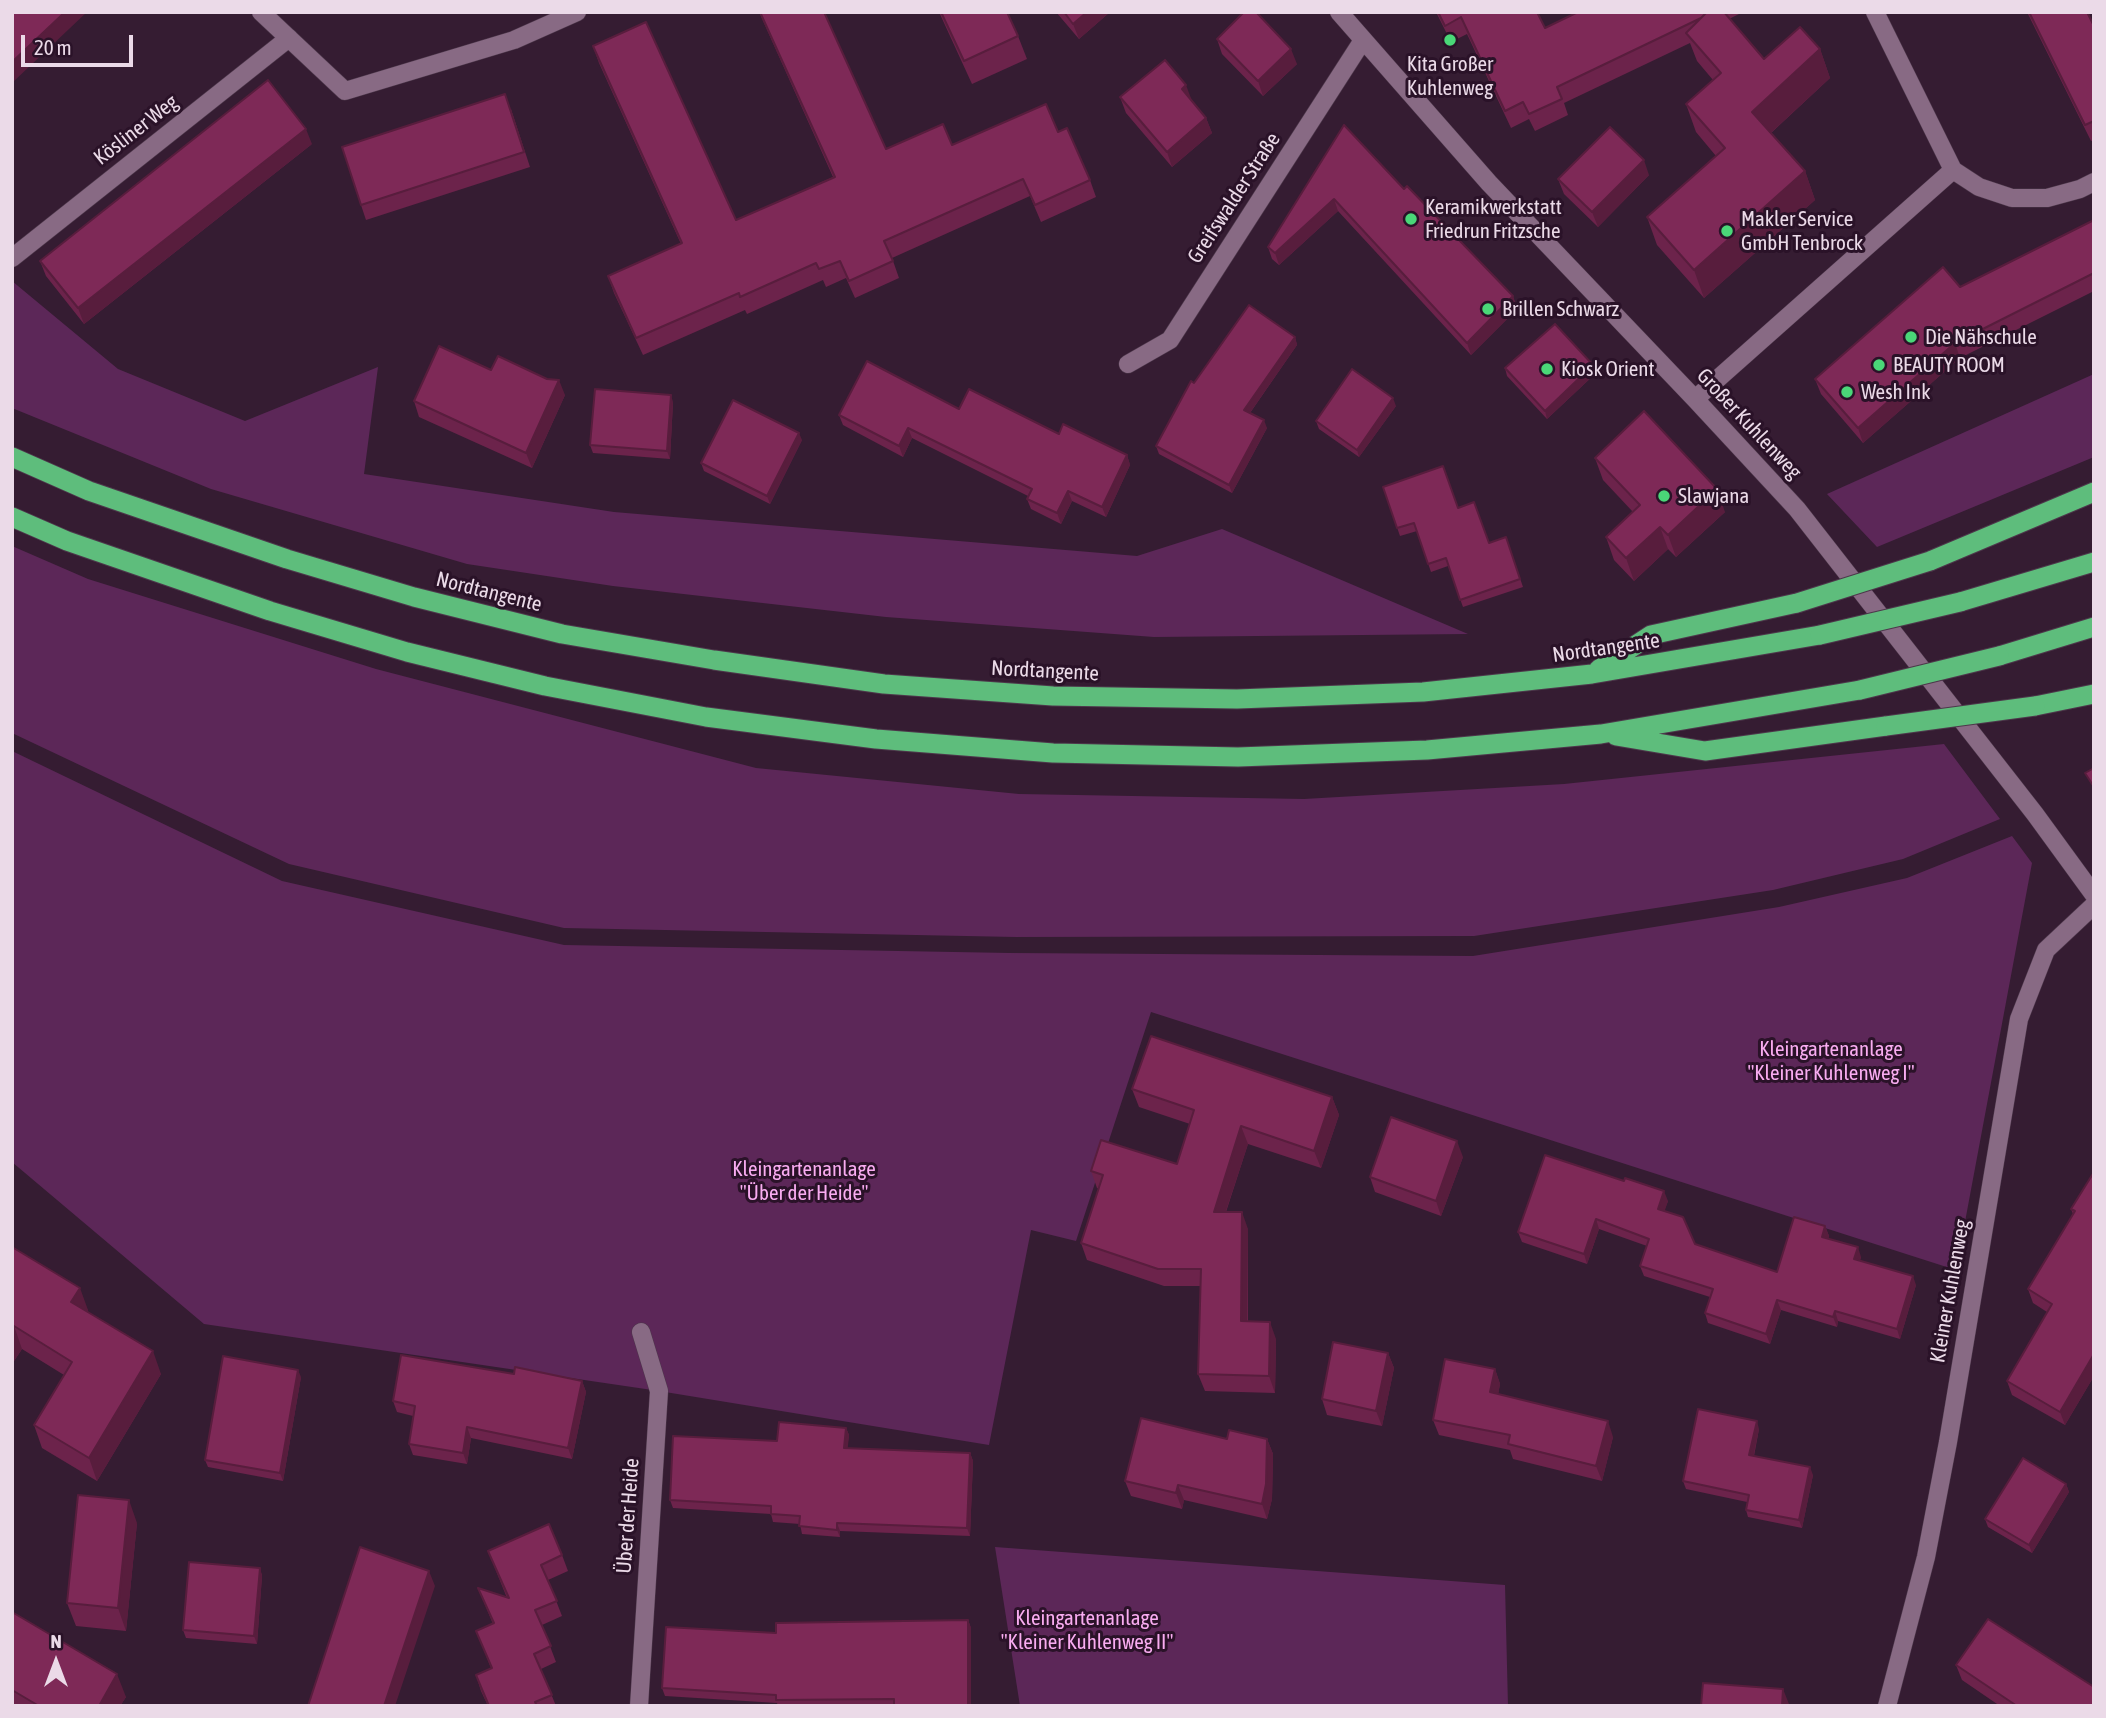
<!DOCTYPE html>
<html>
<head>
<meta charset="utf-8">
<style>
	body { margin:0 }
	#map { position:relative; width:2106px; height:1718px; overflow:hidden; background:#351c32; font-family:"Asap Condensed",sans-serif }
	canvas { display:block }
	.frame { position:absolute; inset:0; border:14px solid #ebdae8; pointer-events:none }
	.north { position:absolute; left:21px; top:1627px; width:70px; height:70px; -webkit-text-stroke:5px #2a1228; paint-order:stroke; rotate:0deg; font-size:19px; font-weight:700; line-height:28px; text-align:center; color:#ebdae8 }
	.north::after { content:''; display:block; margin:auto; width:24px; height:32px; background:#ebdae8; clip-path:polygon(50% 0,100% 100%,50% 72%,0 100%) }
	.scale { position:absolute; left:21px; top:35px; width:112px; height:32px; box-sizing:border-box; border:4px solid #ebdae8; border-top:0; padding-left:9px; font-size:21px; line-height:24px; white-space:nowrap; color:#ebdae8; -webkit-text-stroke:5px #2a1228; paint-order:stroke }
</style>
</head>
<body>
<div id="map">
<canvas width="2106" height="1718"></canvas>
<div class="frame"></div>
<div class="north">N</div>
<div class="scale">20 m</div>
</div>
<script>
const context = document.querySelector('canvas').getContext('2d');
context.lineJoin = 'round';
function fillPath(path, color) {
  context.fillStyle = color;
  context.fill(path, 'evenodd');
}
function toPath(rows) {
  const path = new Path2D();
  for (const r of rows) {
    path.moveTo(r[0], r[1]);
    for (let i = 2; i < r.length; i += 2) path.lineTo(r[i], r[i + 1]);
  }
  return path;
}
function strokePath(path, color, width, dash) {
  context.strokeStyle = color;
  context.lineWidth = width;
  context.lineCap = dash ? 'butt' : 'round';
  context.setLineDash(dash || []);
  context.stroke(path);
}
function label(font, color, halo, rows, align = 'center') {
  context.font = font + ' "Asap Condensed",sans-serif';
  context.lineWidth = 6;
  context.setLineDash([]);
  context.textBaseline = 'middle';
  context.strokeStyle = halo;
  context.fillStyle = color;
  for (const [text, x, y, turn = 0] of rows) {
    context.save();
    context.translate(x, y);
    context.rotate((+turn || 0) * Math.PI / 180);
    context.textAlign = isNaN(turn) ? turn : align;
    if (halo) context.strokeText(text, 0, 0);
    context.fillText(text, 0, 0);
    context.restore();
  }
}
fillPath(toPath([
	[12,281,118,369,245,421,378,367,364,474,614,512,1137,556,1222,529,1468,634,1154,637,886,617,613,586,467,564,211,489,12,408],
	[2094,374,2094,457,1877,547,1827,494],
	[12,546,88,579,376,669,756,768,1019,794,1304,799,1564,784,1944,744,2000,819,1903,859,1773,890,1474,936,1016,937,564,928,289,864,12,733],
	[12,751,282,881,564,945,1010,953,1473,956,1779,907,1907,878,2012,836,2032,863,1956,1270,1151,1012,1076,1241,1031,1230,989,1445,659,1391,204,1324,12,1162],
	[995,1547,1505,1585,1508,1706,1020,1706]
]), '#5c2758');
const minor = toPath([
	[261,12,345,91,514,40,577,12],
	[1339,12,1489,183,1695,399,1797,509,2035,814,2094,895],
	[1875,12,1953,170],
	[12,258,289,38],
	[1128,364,1170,340,1363,40],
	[1695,399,1953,170,1979,187,2012,198,2047,198,2080,189,2094,182],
	[639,1706,659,1391,641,1332],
	[1887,1706,1926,1557,1948,1442,2019,1019,2046,950,2094,905]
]);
const trunk = toPath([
	[12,457,89,491,287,559,414,597,562,634,714,660,884,684,1053,696,1237,699,1423,692,1592,674,1820,635],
	[12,517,67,541,270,611,407,652,545,686,706,717,876,739,1053,753,1238,757,1427,750,1601,734,1860,690],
	[1930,561,2094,492],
	[1960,602,2094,562],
	[1999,656,2094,627],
	[1599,669,1651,635,1797,603],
	[2035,706,2094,694],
	[1616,736,1705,751,1886,726]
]);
strokePath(minor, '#4d384b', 19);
strokePath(trunk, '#4d384b', 21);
strokePath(minor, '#886a84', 18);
strokePath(trunk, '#5ebd7c', 19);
const trunkBridge = toPath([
	[1797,603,1930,561],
	[1820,635,1960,602],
	[1860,690,1999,656],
	[1886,726,2035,706]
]);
strokePath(trunkBridge, '#4d384b', 21, []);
strokePath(trunkBridge, '#5ebd7c', 19);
fillPath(toPath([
	[759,12,824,12,886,149,952,145,1058,132,1090,180,1096,197,1041,222,1030,196,892,258,899,278,855,298,846,278,826,287,823,280,747,314,745,310,643,355,614,293,608,276,681,244,599,63,593,46,736,220,833,177],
	[939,12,1007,12,1018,36,1027,59,972,84],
	[1056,12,1110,12,1079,39],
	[1436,12,1537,12,1545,28,1578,12,1743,12,1729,19,1764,59,1820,49,1830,78,1771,133,1805,171,1815,200,1704,298,1657,245,1647,217,1716,156,1696,132,1686,104,1713,80,1697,61,1690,43,1564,103,1568,115,1535,131,1529,119,1511,128,1467,34,1451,42],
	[2027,12,2087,12,2094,26,2094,140,2091,141],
	[1217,39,1297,64,1263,96,1222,54],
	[1120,97,1206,118,1212,133,1172,167,1126,113],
	[511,109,530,167,366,220,361,205],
	[1344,125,1404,189,1513,296,1517,309,1471,355,1338,211,1279,265,1272,259,1268,247],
	[312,144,84,324,46,276,40,261],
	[1649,175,1598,227,1564,194,1558,179],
	[2094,220,2094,291,1960,358,1863,443,1821,394,1815,379,1960,287],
	[1295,337,1297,345,1250,413,1267,428,1232,493,1159,454,1156,446,1194,383],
	[1593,365,1596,373,1547,419,1507,376,1505,368],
	[491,370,565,395,532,468,419,417,414,401],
	[673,402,670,459,593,453,590,445],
	[1396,406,1359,457,1319,429,1316,421],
	[959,409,1059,434,1127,455,1130,465,1106,517,1072,501,1061,524,1031,509,1027,499,1028,496,912,438,903,457,843,425,839,415],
	[802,440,770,504,704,471,701,463],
	[1595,458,1725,512,1676,557,1668,549,1634,581,1614,560,1606,537,1633,512,1603,480],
	[1383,487,1458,508,1489,543,1506,537,1523,587,1463,607,1448,566,1431,572,1417,531,1400,536],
	[1132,1089,1332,1097,1339,1115,1321,1168,1248,1144,1226,1212,1248,1229,1248,1321,1276,1339,1275,1393,1205,1391,1198,1374,1201,1286,1164,1286,1087,1260,1081,1243,1099,1189,1097,1188,1091,1171,1177,1164,1190,1124,1139,1107],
	[1463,1157,1441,1216,1375,1192,1370,1177],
	[2094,1172,2094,1376,2065,1425,2012,1395,2007,1381,2047,1312,2033,1303,2028,1289,2073,1214,2071,1209],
	[1624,1181,1668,1201,1664,1211,1695,1244,1777,1272,1825,1226,1829,1236,1828,1239,1861,1257,1860,1260,1916,1285,1900,1339,1838,1321,1837,1327,1781,1310,1770,1344,1708,1323,1705,1313,1710,1297,1644,1276,1640,1266,1647,1246,1599,1229,1587,1264,1522,1242,1518,1232],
	[12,1247,88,1310,87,1312,161,1374,97,1481,42,1448,34,1425,64,1375,22,1349,12,1364],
	[1388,1353,1394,1368,1382,1426,1327,1415,1322,1399],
	[1495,1369,1500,1384,1498,1394,1613,1437,1602,1481,1513,1459,1510,1450,1439,1435,1433,1420],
	[514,1374,582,1381,586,1392,572,1459,471,1438,467,1464,413,1455,409,1444,413,1416,397,1412,393,1401],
	[301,1377,283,1481,208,1467,205,1460],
	[846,1428,849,1435,847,1449,970,1453,973,1461,970,1536,840,1531,840,1537,802,1534,800,1524,773,1522,771,1514,673,1508,670,1500,777,1441],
	[1759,1429,1754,1456,1813,1475,1802,1528,1748,1517,1746,1510,1747,1502,1686,1489,1683,1481],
	[1267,1439,1273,1454,1272,1499,1267,1519,1184,1500,1182,1509,1131,1496,1125,1481],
	[2066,1484,2069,1492,2032,1553,1988,1527,1985,1519],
	[137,1523,126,1631,76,1626,67,1603],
	[488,1551,562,1555,568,1571,548,1580,562,1616,542,1625,556,1662,541,1669,556,1706,488,1706,481,1691,476,1675,491,1668,476,1631,493,1624,478,1588,507,1598],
	[260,1568,262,1576,257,1644,186,1638,183,1630],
	[12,1612,126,1697,120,1706,12,1706],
	[968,1620,971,1628,971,1706,778,1706,777,1703,665,1696,662,1688,776,1633],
	[1956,1665,2094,1706,2000,1706,1962,1680]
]), '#6c234b');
fillPath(toPath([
	[65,12,87,12,12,83,12,62],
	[1087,12,1110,12,1079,39,1073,24],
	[1291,49,1297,64,1263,96,1258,81],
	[1820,49,1830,78,1763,140,1752,112],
	[1186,85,1192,101,1182,89],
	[1206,118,1212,133,1172,167,1167,152],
	[306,129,312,144,84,324,78,308],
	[1644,160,1649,175,1598,227,1592,212],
	[1805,171,1815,200,1704,298,1694,270],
	[1334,199,1338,211,1279,265,1275,253],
	[1513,296,1517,309,1471,355,1467,343],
	[1295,337,1297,345,1247,417,1244,410],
	[1955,343,1960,358,1863,443,1858,428],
	[1593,365,1596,373,1547,419,1545,411],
	[559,380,565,395,532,468,526,453],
	[671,395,673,402,670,459,667,451],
	[1393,398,1396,406,1359,457,1357,450],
	[1264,420,1267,428,1232,493,1229,485],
	[908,428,912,438,903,457,899,446],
	[799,433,802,440,770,504,767,496],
	[1127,455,1130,465,1106,517,1102,507],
	[1717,489,1725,512,1676,557,1668,535],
	[1068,491,1072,501,1061,524,1057,513],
	[1660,527,1668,549,1634,581,1626,558],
	[1332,1097,1339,1115,1321,1168,1314,1151],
	[1241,1126,1248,1144,1220,1229,1214,1212],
	[1457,1141,1463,1157,1441,1216,1436,1201],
	[1664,1191,1668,1201,1662,1219,1658,1209],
	[1242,1212,1248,1229,1247,1338,1241,1321],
	[1596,1219,1599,1229,1587,1264,1584,1254],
	[1825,1226,1829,1236,1826,1247,1822,1237],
	[1858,1247,1861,1257,1858,1269,1854,1259],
	[1913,1276,1916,1285,1900,1339,1897,1329],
	[80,1288,88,1310,79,1325,71,1302],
	[1777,1300,1781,1310,1770,1344,1766,1334],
	[1835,1311,1838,1321,1837,1327,1833,1317],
	[1270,1322,1276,1339,1275,1393,1269,1376],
	[14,1326,22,1349,12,1364,12,1329],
	[153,1351,161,1374,97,1481,89,1458],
	[1388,1353,1394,1368,1382,1426,1376,1411],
	[2094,1354,2094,1376,2065,1425,2060,1412],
	[1495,1369,1500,1384,1496,1407,1490,1392],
	[298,1370,301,1377,283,1481,280,1473],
	[582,1381,586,1392,572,1459,568,1448],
	[1608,1421,1613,1437,1602,1481,1596,1466],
	[1757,1421,1759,1429,1752,1463,1749,1455],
	[467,1427,471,1438,467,1464,463,1453],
	[846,1428,849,1435,847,1456,844,1448],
	[1267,1439,1273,1454,1272,1499,1267,1519,1262,1504],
	[970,1453,973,1461,970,1536,967,1528],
	[1810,1467,1813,1475,1802,1528,1799,1520],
	[2066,1484,2069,1492,2032,1553,2029,1545],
	[1178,1485,1184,1500,1182,1509,1176,1493],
	[129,1500,137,1523,126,1631,118,1608],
	[837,1523,840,1531,840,1537,837,1530],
	[260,1568,262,1576,257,1644,254,1636],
	[429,1571,435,1586,395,1706,384,1706],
	[968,1620,971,1628,971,1706,968,1706],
	[117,1674,126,1697,120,1706,99,1706],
	[1783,1689,1789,1704,1789,1706,1782,1706]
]), '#581d3d');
const building = toPath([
	[12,12,65,12,12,62,12,12],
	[760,12,824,12,886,149,943,124,952,145,1046,104,1058,132,1067,128,1090,180,1035,205,1023,179,884,241,893,261,849,281,840,261,819,269,816,263,740,297,739,293,636,338,608,276,682,243,593,46,646,22,736,220,835,177,760,12],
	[941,12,1007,12,1018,36,964,61,941,12],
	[1064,12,1087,12,1073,24,1064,12],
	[1244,12,1256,12,1291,49,1258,81,1217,39,1244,12],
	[1438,12,1537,12,1545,28,1578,12,1707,12,1701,18,1557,87,1562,99,1529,114,1523,102,1505,111,1461,17,1445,26,1438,12],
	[1707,12,1724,12,1764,59,1800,27,1820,49,1752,112,1805,171,1694,270,1647,217,1725,148,1686,104,1721,73,1686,33,1707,12],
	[2029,12,2087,12,2094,26,2094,121,2085,125,2029,12],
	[1165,60,1186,85,1182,89,1206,118,1167,152,1120,97,1165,60],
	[268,80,306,129,78,308,40,261,268,80],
	[505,94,524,152,361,205,342,147,505,94],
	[1344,125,1404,189,1407,186,1513,296,1467,343,1334,199,1275,253,1268,247,1344,125],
	[1610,127,1644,160,1592,212,1558,179,1610,127],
	[2094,220,2094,273,1955,343,1858,428,1815,379,1943,267,1960,287,2094,220],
	[1249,305,1295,337,1244,410,1264,420,1229,485,1156,446,1191,381,1194,383,1249,305],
	[1555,324,1593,365,1545,411,1505,368,1555,324],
	[439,346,491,370,498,356,547,379,559,380,526,453,414,401,439,346],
	[867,361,959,409,969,389,1059,434,1063,424,1127,455,1102,507,1068,491,1057,513,1027,499,1032,489,908,428,899,446,839,415,867,361],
	[1352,369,1393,398,1357,450,1316,421,1352,369],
	[595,389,671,395,667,451,590,445,595,389],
	[733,400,799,433,767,496,701,463,733,400],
	[1644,411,1717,489,1668,535,1660,527,1626,558,1606,537,1640,505,1595,458,1644,411],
	[1443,466,1458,508,1474,502,1489,543,1506,537,1520,579,1460,600,1446,558,1428,564,1414,523,1397,528,1383,487,1443,466],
	[2094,768,2094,787,2085,773,2094,768],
	[1151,1036,1332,1097,1314,1151,1241,1126,1214,1212,1242,1212,1241,1321,1270,1322,1269,1376,1198,1374,1201,1269,1158,1269,1081,1243,1103,1175,1091,1171,1101,1140,1177,1164,1194,1110,1132,1089,1151,1036],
	[1391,1117,1457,1141,1436,1201,1370,1177,1391,1117],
	[1545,1155,1624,1181,1625,1178,1664,1191,1658,1209,1683,1217,1695,1244,1777,1272,1794,1217,1825,1226,1822,1237,1858,1247,1854,1259,1913,1276,1897,1329,1835,1311,1833,1317,1777,1300,1766,1334,1705,1313,1713,1289,1640,1266,1649,1239,1596,1219,1584,1254,1518,1232,1545,1155],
	[2094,1172,2094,1354,2060,1412,2007,1381,2052,1304,2028,1289,2075,1211,2071,1209,2094,1172],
	[12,1247,80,1288,71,1302,153,1351,89,1458,34,1425,72,1362,14,1326,12,1329,12,1247],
	[1333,1342,1388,1353,1376,1411,1322,1399,1333,1342],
	[401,1355,514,1374,515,1367,582,1381,568,1448,467,1427,463,1453,409,1444,415,1406,393,1401,401,1355],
	[223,1356,298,1370,280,1473,205,1460,223,1356],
	[1445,1359,1495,1369,1490,1392,1608,1421,1596,1466,1508,1444,1510,1435,1433,1420,1445,1359],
	[1698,1409,1757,1421,1749,1455,1810,1467,1799,1520,1746,1510,1749,1495,1683,1481,1698,1409],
	[1141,1418,1227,1439,1229,1430,1267,1439,1266,1484,1262,1504,1178,1485,1176,1493,1125,1481,1141,1418],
	[779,1422,846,1428,844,1448,970,1453,967,1528,837,1523,837,1530,799,1526,800,1516,771,1514,771,1506,670,1500,673,1436,777,1441,779,1422],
	[2023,1458,2066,1484,2029,1545,1985,1519,2023,1458],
	[78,1495,129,1500,118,1608,67,1603,78,1495],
	[549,1524,562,1555,541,1565,557,1601,535,1610,551,1646,534,1654,552,1695,535,1702,537,1706,489,1706,476,1675,492,1668,476,1631,494,1623,478,1588,509,1598,488,1551,549,1524],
	[360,1547,429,1571,384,1706,308,1706,360,1547],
	[189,1562,260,1568,254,1636,183,1630,189,1562],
	[12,1612,117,1674,99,1706,39,1706,12,1690,12,1612],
	[1988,1619,2094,1687,2094,1706,2017,1706,1956,1665,1988,1619],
	[968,1620,968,1706,894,1706,894,1699,776,1700,776,1695,662,1688,666,1627,776,1633,776,1623,968,1620],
	[1703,1683,1783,1689,1782,1706,1701,1706,1703,1683]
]);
fillPath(building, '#7e2957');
strokePath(building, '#581d3d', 2);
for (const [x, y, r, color] of [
	[1450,40,7,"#4ad778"],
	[1411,219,7,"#4ad778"],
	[1727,231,7,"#4ad778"],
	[1488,309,7,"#4ad778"],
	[1911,337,7,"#4ad778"],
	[1879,365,7,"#4ad778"],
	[1547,369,7,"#4ad778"],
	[1847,392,7,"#4ad778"],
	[1664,496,7,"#4ad778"]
]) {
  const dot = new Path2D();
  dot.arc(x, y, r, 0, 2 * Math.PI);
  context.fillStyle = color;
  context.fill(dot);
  strokePath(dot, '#2a1228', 2.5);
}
label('21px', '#ebdae8', '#2a1228', [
	["Kita Großer",1450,64,"center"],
	["Kuhlenweg",1450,88,"center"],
	["Keramikwerkstatt",1425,207],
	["Friedrun Fritzsche",1425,231],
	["Makler Service",1741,219],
	["GmbH Tenbrock",1741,243],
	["Brillen Schwarz",1502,309],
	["Die Nähschule",1925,337],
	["BEAUTY ROOM",1893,365],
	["Kiosk Orient",1561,369],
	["Wesh Ink",1861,392],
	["Slawjana",1678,496]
], 'left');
label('21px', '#ebdae8', '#2a1228', [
	["Kösliner Weg",136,130,-38],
	["Greifswalder Straße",1234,198,-57],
	["Großer Kuhlenweg",1749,424,47],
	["Nordtangente",489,592,14],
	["Nordtangente",1606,648,-8],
	["Nordtangente",1045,671,3],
	["Kleiner Kuhlenweg",1950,1291,-80],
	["Über der Heide",628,1516,-86]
]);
label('21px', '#f9acf1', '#2a1228', [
	["Kleingartenanlage",1831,1049],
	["\"Kleiner Kuhlenweg I\"",1831,1073],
	["Kleingartenanlage",804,1169],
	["\"Über der Heide\"",804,1193],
	["Kleingartenanlage",1087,1618],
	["\"Kleiner Kuhlenweg II\"",1087,1642]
]);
</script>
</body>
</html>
